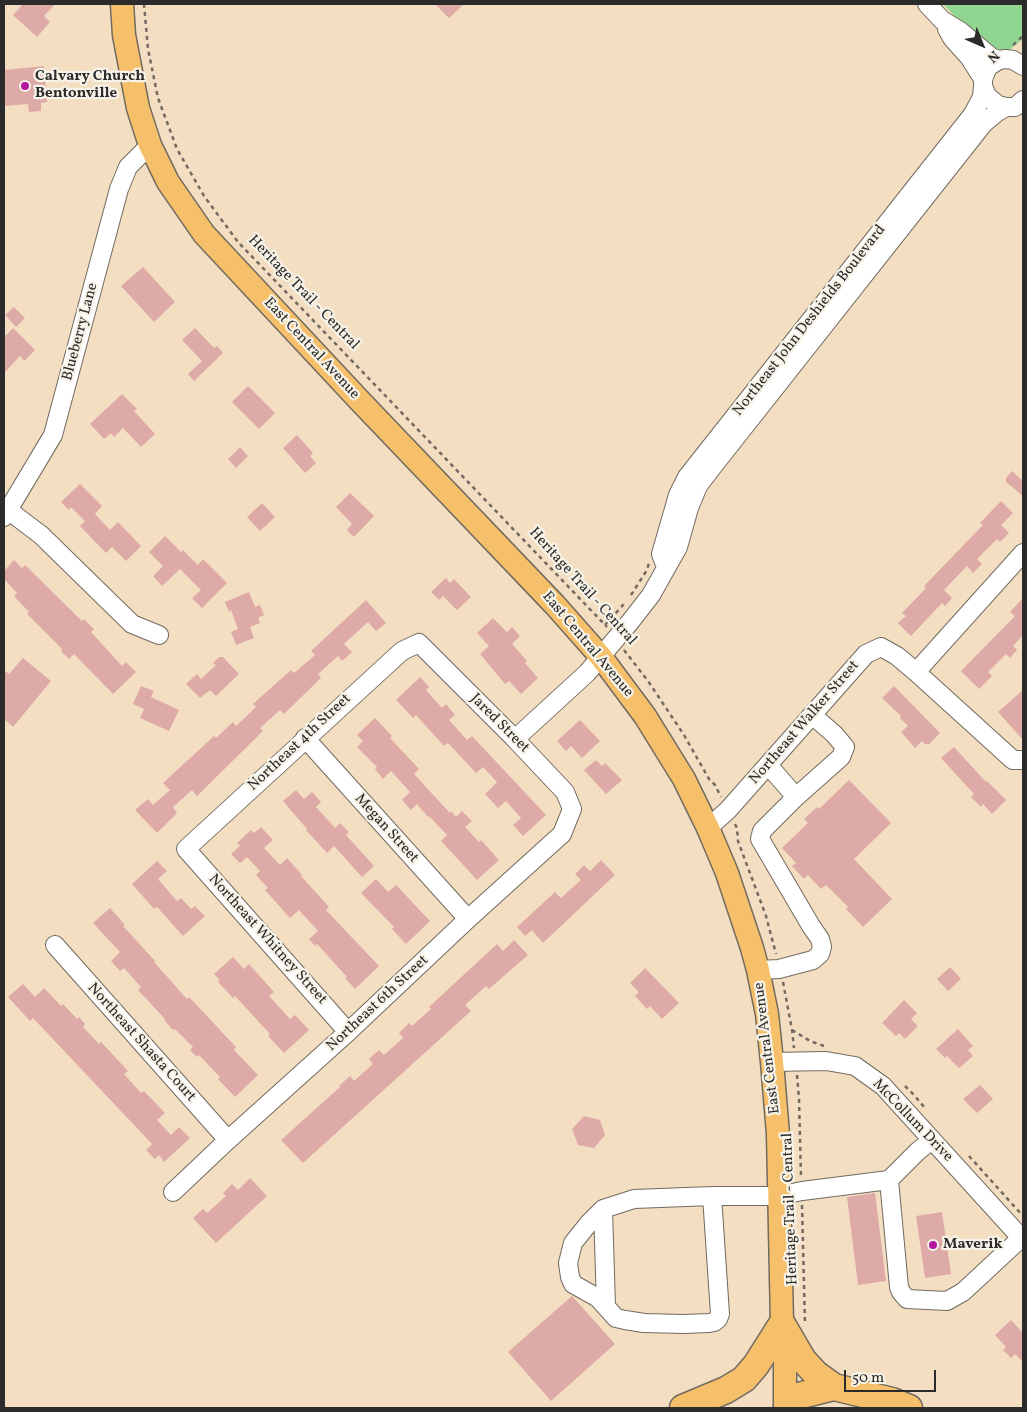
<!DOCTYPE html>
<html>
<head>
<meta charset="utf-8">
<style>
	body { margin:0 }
	#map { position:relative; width:1027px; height:1412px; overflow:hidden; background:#f4dec1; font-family:Vollkorn,serif }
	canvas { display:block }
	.frame { position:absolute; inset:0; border:5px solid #2b2b2b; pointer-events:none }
	.north { position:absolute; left:957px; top:20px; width:50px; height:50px; -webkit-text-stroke:4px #f7f3e8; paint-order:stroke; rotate:136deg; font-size:14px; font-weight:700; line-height:20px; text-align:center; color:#2b2b2b }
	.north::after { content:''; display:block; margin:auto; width:18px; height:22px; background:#2b2b2b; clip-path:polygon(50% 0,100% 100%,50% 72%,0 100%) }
	.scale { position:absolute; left:844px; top:1370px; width:92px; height:22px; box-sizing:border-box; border:2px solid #2b2b2b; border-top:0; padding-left:6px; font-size:15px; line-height:18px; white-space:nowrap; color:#2b2b2b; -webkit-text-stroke:4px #f7f3e8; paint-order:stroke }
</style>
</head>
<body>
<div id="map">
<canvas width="1027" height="1412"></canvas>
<div class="frame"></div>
<div class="north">N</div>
<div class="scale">50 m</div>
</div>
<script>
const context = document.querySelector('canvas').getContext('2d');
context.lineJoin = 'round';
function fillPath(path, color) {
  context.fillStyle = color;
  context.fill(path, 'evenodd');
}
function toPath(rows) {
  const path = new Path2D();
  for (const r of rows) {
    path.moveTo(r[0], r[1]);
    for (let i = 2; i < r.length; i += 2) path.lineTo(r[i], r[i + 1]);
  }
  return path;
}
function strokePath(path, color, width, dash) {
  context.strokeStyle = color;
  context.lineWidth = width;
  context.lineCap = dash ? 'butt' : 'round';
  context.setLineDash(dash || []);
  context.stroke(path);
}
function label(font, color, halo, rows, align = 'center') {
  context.font = font + ' Vollkorn,serif';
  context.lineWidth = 4.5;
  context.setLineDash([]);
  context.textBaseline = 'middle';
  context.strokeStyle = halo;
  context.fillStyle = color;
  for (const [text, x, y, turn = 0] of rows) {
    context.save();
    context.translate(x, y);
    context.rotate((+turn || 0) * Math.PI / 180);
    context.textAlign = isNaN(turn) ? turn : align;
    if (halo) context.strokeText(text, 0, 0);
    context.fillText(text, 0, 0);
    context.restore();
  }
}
fillPath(toPath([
	[943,4,1023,4,1023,39,1008,51,996,51,982,44]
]), '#91d690');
fillPath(toPath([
	[23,4,55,4,44,16,50,22,37,37,13,15],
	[435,4,464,4,449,18],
	[44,66,47,102,41,103,41,111,29,112,28,104,4,106,4,70],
	[143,267,175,302,154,322,121,286],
	[14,307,25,318,16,327,5,315],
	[13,328,35,350,24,361,20,356,4,373,4,337],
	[195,328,214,348,217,346,223,353,194,381,188,374,202,361,182,340],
	[248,386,275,413,259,429,232,402],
	[122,394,137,409,134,411,155,434,141,447,123,428,114,437,111,433,104,439,90,424],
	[297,435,313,453,310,456,316,463,305,473,283,448],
	[240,447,248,456,236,468,228,459],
	[1012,471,1023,481,1023,496,1006,482,1006,478],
	[80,484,102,506,95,514,110,530,118,522,141,546,126,561,112,547,106,553,80,526,85,521,71,507,69,510,61,502],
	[350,493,374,516,354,537,347,530,352,524,336,507],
	[1001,501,1013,513,1001,525,1009,533,1000,542,997,539,977,559,982,564,973,573,967,566,944,590,952,598,945,606,942,603,911,636,898,623,906,616,902,613,926,588,924,586,983,525,980,523],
	[262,503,275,517,260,531,247,517],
	[165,536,181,552,183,550,198,565,203,559,227,583,202,608,192,598,201,590,180,569,162,586,153,576,163,566,149,552],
	[14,560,22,568,25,565,82,621,84,619,94,629,91,632,122,666,126,662,136,672,113,694,74,654,69,659,61,651,62,649,27,614,29,612,14,596,17,593,4,579,4,571],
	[446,578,450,583,454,579,471,597,457,610,443,596,439,600,431,592],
	[249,592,255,607,260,605,264,615,258,618,260,623,250,627,254,638,236,645,231,632,238,629,231,610,229,612,225,602],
	[1023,598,1023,635,1013,646,1017,650,1010,658,1006,654,988,672,992,676,979,689,961,671,1015,616,1010,612],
	[366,600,386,623,376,631,368,622,344,644,352,652,342,661,338,656,318,674,321,678,284,714,280,710,260,728,263,731,197,796,192,790,173,807,177,813,157,833,135,810,148,799,153,805,170,790,163,783,214,736,216,738,233,722,236,726,256,707,253,704,291,670,294,673,315,655,311,651],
	[493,618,507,632,512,627,520,636,512,644,527,661,525,663,538,678,521,694,509,681,505,684,480,654,489,646,477,633],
	[219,657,223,657,239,674,216,696,210,690,200,698,186,684,197,674,201,679,216,665,213,663],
	[23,658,51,681,13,727,4,719,4,670,9,674],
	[420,677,429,687,426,690,442,708,446,704,455,715,449,720,467,740,472,736,546,815,523,836,513,825,521,818,506,801,498,808,485,794,497,782,483,767,476,773,448,743,444,746,416,715,413,718,396,700],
	[141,686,154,691,151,697,179,710,169,731,140,718,144,709,133,704],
	[894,686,940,733,929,744,925,744,922,741,915,748,901,732,908,726,900,718,901,716,882,698],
	[1023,690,1023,740,998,712],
	[375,718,392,736,390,738,419,769,414,774,450,813,451,811,456,817,462,811,472,821,465,827,479,842,481,840,499,860,477,880,441,841,447,835,429,816,428,817,417,804,411,810,402,800,410,792,391,771,383,779,375,769,377,767,357,747,363,741,357,735],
	[580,720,600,741,582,758,571,746,566,751,557,741],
	[954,747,986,782,987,781,1006,800,992,814,983,804,981,807,971,797,974,794,941,758],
	[596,760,602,766,605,763,622,780,606,794,584,770],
	[849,780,891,823,854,859,892,899,863,927,846,909,848,907,826,885,821,889,808,875,804,879,792,866,796,863,782,848,808,823,804,819,817,807,819,809],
	[296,790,304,799,312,792,321,802,316,807,335,828,340,823,349,832,346,835,374,866,362,877,334,846,327,853,306,830,307,829,283,801],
	[261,827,273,840,264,848,280,865,287,858,302,875,301,876,329,907,326,910,379,966,355,989,345,978,347,977,317,944,315,946,309,939,318,931,299,910,290,918,265,890,268,888,256,875,260,871,247,857,240,863,231,854,240,846,237,843,251,830,254,833],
	[601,860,615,875,543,943,532,930,525,936,517,927,555,892,561,898,581,880,575,874,584,865,590,871],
	[157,861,167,871,158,879,177,901,181,898,191,909,195,906,205,916,183,936,157,907,154,909,132,884],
	[376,879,388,892,396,885,430,921,406,944,392,929,394,927,361,893],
	[110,908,125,925,123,926,155,961,154,962,187,999,189,997,236,1047,234,1050,258,1075,235,1097,218,1079,220,1077,199,1055,197,1057,190,1050,193,1047,175,1029,173,1030,164,1020,165,1019,138,990,141,987,124,968,120,971,111,961,120,952,93,923],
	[514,940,528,955,489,989,486,986,465,1005,471,1011,303,1163,281,1140,340,1087,339,1086,350,1076,354,1081,373,1064,369,1059,379,1050,384,1055,403,1038,399,1033,409,1023,412,1026,431,1009,429,1007,497,944,503,951],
	[233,957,244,969,249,964,274,992,269,996,290,1019,295,1015,309,1030,284,1053,268,1036,270,1034,235,996,233,998,218,982,220,980,214,974],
	[950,967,961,979,948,991,937,979],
	[645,968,679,1003,662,1019,650,1006,647,1009,635,996,639,992,630,983],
	[23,984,35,997,44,988,61,1006,63,1004,77,1019,79,1017,85,1024,83,1027,99,1044,101,1042,128,1071,124,1074,141,1093,144,1091,165,1113,157,1120,171,1135,179,1127,190,1138,164,1162,159,1155,155,1159,146,1150,152,1144,33,1018,30,1021,8,997],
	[904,1000,917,1013,911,1019,918,1026,905,1039,899,1033,896,1036,882,1023],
	[958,1029,973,1046,968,1050,973,1056,959,1068,947,1056,945,1058,936,1049],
	[980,1085,993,1099,977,1113,963,1099],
	[584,1116,600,1120,605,1135,594,1148,578,1145,572,1129],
	[250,1178,267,1196,216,1243,193,1218,203,1209,207,1213,226,1196,223,1193,232,1184,238,1190],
	[875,1193,886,1281,858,1285,847,1197],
	[942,1212,951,1274,925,1278,916,1216],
	[572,1296,615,1344,551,1401,508,1352],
	[1011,1320,1023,1333,1023,1362,1015,1354,1011,1358,1003,1350,1006,1347,995,1335]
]), '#ddaaa8');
const minor = toPath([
	[927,4,942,20,960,31,991,57,999,60],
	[947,29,952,38,969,57,983,79],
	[1023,66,1013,60,1006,59,999,60,988,67,983,79,983,86,987,96,998,105,1006,107,1015,107,1023,100],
	[8,510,41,535,132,624,159,635],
	[4,517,53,435,119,189,128,167,150,145],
	[666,567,661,554,678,495,687,477,973,114,982,97,983,86],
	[916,672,1023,553],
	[305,738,468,919],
	[515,739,587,673,630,622,651,595,678,547,689,508,698,486,714,465,984,123,996,113,1006,107],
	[796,797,841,757,845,747,834,734,812,715],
	[708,828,728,810,866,654,881,647,897,656,916,672,1013,760,1023,760],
	[55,945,228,1140],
	[758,970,779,969,813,960,820,954,822,947,820,939,811,926,760,839,762,831,796,797,768,765],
	[772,1062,826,1061,855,1066,883,1086,1023,1240],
	[932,1140,918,1151,889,1180,899,1287,901,1292,907,1299,947,1301,963,1292,1021,1238],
	[173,1192,228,1140,348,1032,468,919,562,834,572,809,565,792,515,739,419,643,402,651,186,849,348,1032],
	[712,1196,720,1314,718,1319,714,1322,709,1323,683,1324,644,1323,625,1320,616,1318,598,1298,573,1284,570,1277,568,1263,573,1243,589,1223,603,1209,634,1199,712,1196,778,1196,802,1191,889,1180],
	[603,1209,606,1306]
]);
const major = toPath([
	[122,4,124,35,138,108,150,145,168,182,204,234,360,401,555,605,601,657,645,716,684,779,708,828,727,873,752,948,758,970,767,1014,772,1062,778,1134,782,1324,785,1353,785,1408]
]);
const highway = toPath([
	[683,1408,726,1390,744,1379,756,1365,782,1324,803,1360,816,1374,834,1387,892,1401,909,1408],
	[787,1408,788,1404,798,1396,834,1387]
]);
strokePath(minor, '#716a60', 20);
strokePath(major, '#716a60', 25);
strokePath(highway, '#716a60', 29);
strokePath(toPath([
	[144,4,148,49,158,98,177,149,204,196,238,242,607,627],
	[1013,45,1023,36],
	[631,595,647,570,649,563],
	[605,625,624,604],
	[624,650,648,681,684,735,709,779,715,785,721,797],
	[735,824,737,828,738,841,766,916,776,954],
	[783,982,792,1030,794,1048],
	[792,1030,810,1041,824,1046],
	[797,1075,799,1099,801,1177],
	[905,1086,914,1095,925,1108],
	[969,1156,1023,1216],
	[802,1205,805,1325]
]), '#716a60', 2.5, [4, 4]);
strokePath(minor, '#fff', 18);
strokePath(major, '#f6c06b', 22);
strokePath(highway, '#f6c06b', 26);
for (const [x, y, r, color] of [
	[25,86,5,"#b5179e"],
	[933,1245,5,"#b5179e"]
]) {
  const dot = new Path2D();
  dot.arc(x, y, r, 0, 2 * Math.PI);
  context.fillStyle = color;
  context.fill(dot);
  strokePath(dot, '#f7f3e8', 2);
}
label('bold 15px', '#2b2b2b', '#f7f3e8', [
	["Calvary Church",35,77],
	["Bentonville",35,94],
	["Maverik",943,1245]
], 'left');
label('15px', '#2b2b2b', '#f7f3e8', [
	["Heritage Trail - Central",303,293,46],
	["Northeast John Deshields Boulevard",810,321,-52],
	["Blueberry Lane",81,332,-75],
	["East Central Avenue",311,349,47],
	["Heritage Trail - Central",582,587,48],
	["East Central Avenue",587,645,50],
	["Northeast Walker Street",805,723,-49],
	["Jared Street",499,724,45],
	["Northeast 4th Street",300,743,-43],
	["Megan Street",386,829,48],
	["Northeast Whitney Street",267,940,48],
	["Northeast 6th Street",378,1004,-43],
	["Northeast Shasta Court",141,1043,48],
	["East Central Avenue",768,1048,-97],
	["McCollum Drive",912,1121,46],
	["Heritage Trail - Central",791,1209,-92]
]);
</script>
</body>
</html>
